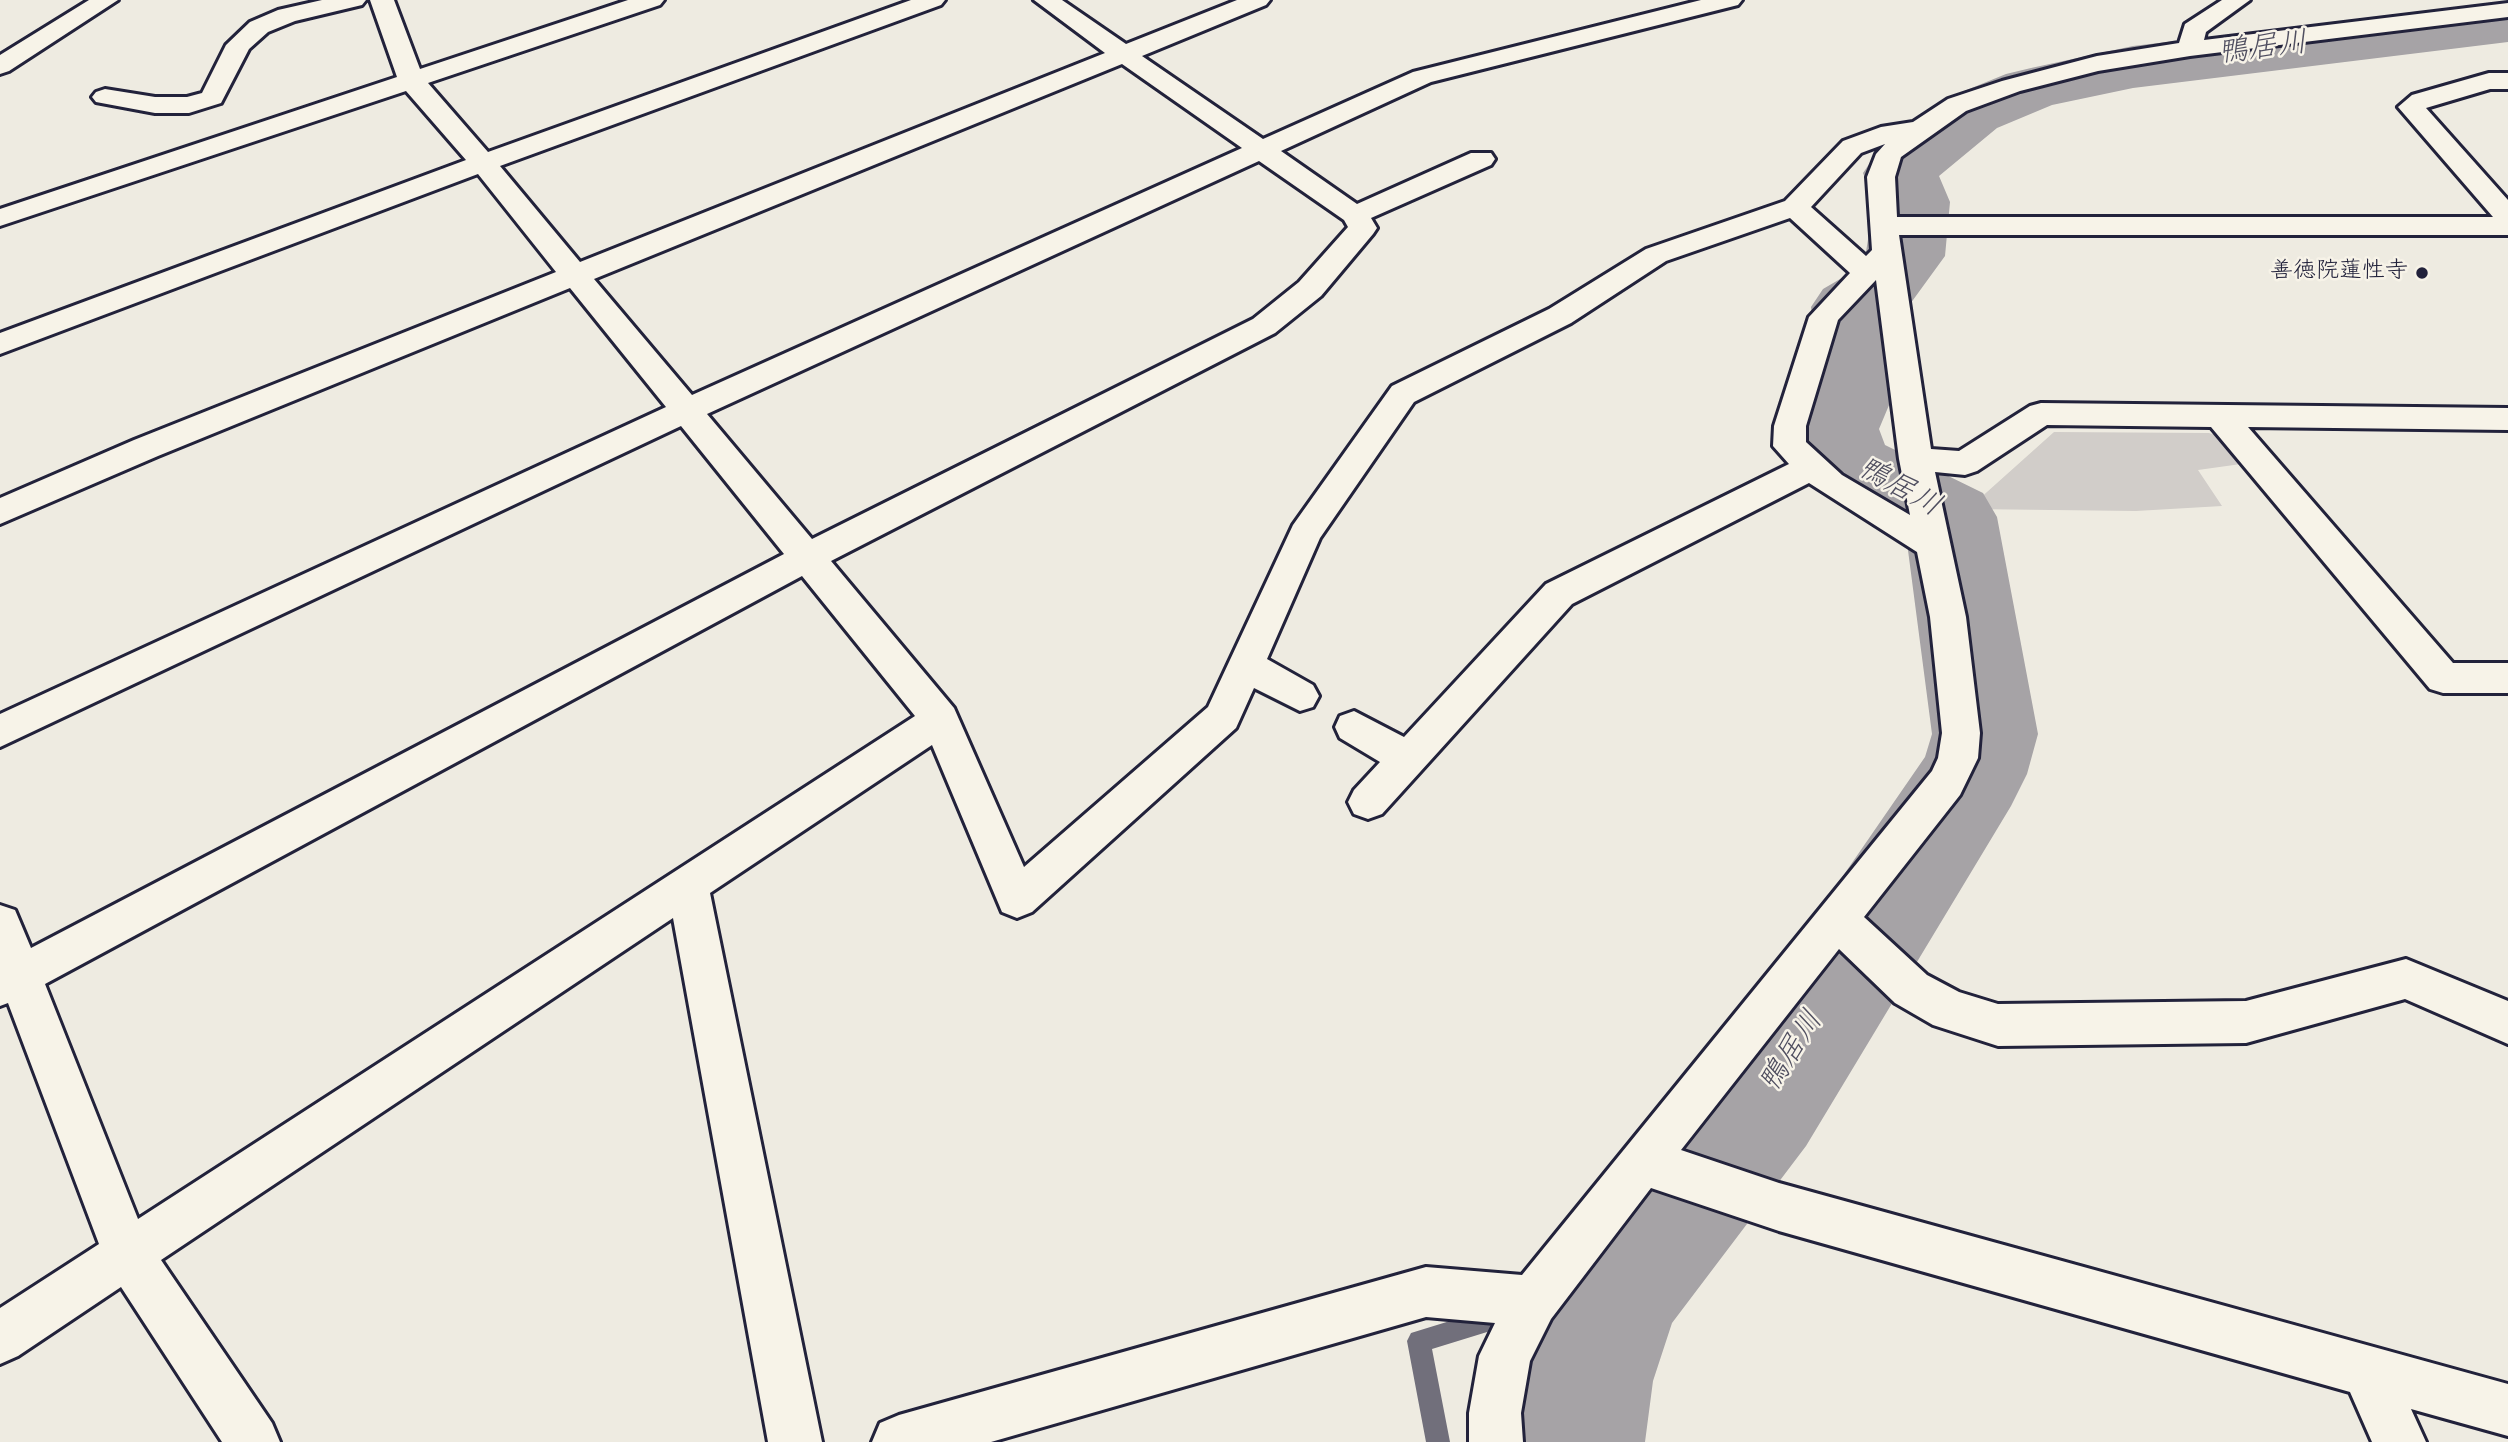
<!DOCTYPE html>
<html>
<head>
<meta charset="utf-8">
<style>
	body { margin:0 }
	canvas { display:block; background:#eeebe1 }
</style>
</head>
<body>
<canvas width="2508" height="1442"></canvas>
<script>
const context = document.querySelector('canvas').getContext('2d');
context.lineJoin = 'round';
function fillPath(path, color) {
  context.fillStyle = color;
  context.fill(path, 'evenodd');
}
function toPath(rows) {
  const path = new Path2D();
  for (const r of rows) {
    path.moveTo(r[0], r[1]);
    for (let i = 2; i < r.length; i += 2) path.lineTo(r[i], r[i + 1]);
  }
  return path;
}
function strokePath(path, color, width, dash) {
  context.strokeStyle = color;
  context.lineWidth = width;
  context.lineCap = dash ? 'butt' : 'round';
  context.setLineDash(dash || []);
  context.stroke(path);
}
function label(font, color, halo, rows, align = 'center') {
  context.font = font + ' "Indie Flower","Klee One",sans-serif';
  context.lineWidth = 5;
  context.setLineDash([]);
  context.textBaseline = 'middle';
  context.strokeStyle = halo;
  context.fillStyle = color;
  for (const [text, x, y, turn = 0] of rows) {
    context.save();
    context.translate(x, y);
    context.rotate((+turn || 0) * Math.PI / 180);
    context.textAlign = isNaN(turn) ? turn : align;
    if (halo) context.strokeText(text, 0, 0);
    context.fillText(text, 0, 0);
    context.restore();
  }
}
fillPath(toPath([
	[2054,432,2209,433,2221,437,2241,464,2198,470,2222,506,2136,511,1968,509]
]), '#d1cdc9');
fillPath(toPath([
	[1616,1274,1624,1277,1627,1285,1624,1293,1545,1316,1537,1313,1534,1305,1537,1297,1616,1274],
	[1505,1304,1513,1308,1517,1316,1513,1324,1432,1349,1450,1442,1426,1442,1407,1341,1411,1333,1505,1304]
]), '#716f7b');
fillPath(toPath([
	[2508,2,2508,42,2133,88,2052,105,1997,128,1939,176,1950,202,1945,256,1905,311,1895,317,1905,367,1879,429,1885,445,1983,493,1997,517,2038,734,2027,774,2011,806,1806,1146,1672,1323,1653,1381,1645,1442,1499,1442,1511,1381,1568,1237,1716,1060,1925,757,1932,734,1906,535,1815,486,1802,464,1791,429,1819,367,1811,307,1823,289,1847,275,1866,252,1874,202,1863,173,1874,157,1902,131,1947,98,2006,74,2031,68,2133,46,2508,2]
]), '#a6a3a6');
const minor = toPath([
	[89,0,118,0,9,71,0,74,0,55,89,0],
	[322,0,366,0,362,5,295,21,268,32,249,49,221,103,189,113,155,113,96,102,92,97,96,92,105,89,155,97,187,97,202,93,226,45,250,22,278,10,322,0],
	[370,0,394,0,420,69,628,0,664,0,660,5,428,83,488,152,911,0,945,0,941,5,500,166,580,262,1105,53,1034,0,1062,0,1126,44,1237,0,1270,0,1266,5,1142,56,1263,139,1413,72,1701,0,1742,0,1738,5,1431,82,1281,151,1357,204,1471,153,1491,153,1495,159,1491,165,1371,218,1377,228,1373,234,1321,296,1275,333,831,561,954,708,1024,867,1208,707,1293,525,1392,386,1549,309,1646,249,1785,201,1843,141,1881,127,1913,122,1948,99,2002,81,2097,56,2179,43,2185,24,2222,0,2250,0,2206,32,2204,40,2508,3,2508,17,2190,56,2098,71,2020,91,1966,111,1901,157,1895,177,1897,217,2493,217,2398,107,2412,95,2489,73,2508,73,2508,89,2490,89,2426,108,2508,200,2508,235,1899,235,1931,449,1959,451,2030,406,2041,403,2508,408,2508,430,2248,427,2453,663,2508,663,2508,693,2443,693,2430,689,2211,427,2047,425,1977,471,1965,475,1935,472,1966,617,1980,733,1978,758,1960,795,1864,917,1927,975,1959,992,1998,1004,2246,1001,2406,959,2508,1001,2508,1044,2405,999,2246,1043,1998,1046,1933,1025,1895,1003,1839,949,1681,1150,1779,1183,2508,1384,2508,1436,2411,1409,2426,1442,2372,1442,2350,1392,1779,1231,1651,1188,1551,1319,1530,1361,1521,1413,1523,1442,1469,1442,1469,1413,1479,1356,1495,1323,1426,1317,991,1442,872,1442,880,1423,899,1415,1426,1267,1522,1275,1932,771,1938,758,1942,733,1930,617,1917,552,1809,483,1572,604,1382,814,1368,819,1354,814,1348,802,1354,790,1380,762,1340,738,1335,727,1340,716,1354,711,1404,737,1546,584,1789,464,1773,446,1774,426,1809,317,1850,273,1790,218,1666,261,1571,323,1414,402,1320,538,1267,659,1313,685,1319,696,1313,707,1300,711,1254,688,1236,728,1032,912,1017,918,1002,912,932,745,710,893,822,1442,768,1442,673,918,161,1260,272,1423,280,1442,222,1442,121,1287,18,1356,0,1364,0,1308,99,1244,8,1003,0,1006,0,905,15,910,31,948,784,554,681,426,0,747,0,714,666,407,570,288,158,456,0,524,0,498,134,440,556,272,478,174,0,354,0,333,466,160,406,91,0,226,0,209,397,77,370,0],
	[1122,64,1242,148,692,395,594,279,1122,64],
	[1885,144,1876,154,1867,177,1872,250,1866,256,1811,207,1861,153,1885,144],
	[1259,161,1344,220,1348,227,1299,282,1253,319,812,539,707,414,1259,161],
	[1876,280,1899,459,1910,515,1842,475,1806,442,1806,426,1838,320,1876,280],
	[802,576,915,716,138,1219,45,984,802,576]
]);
strokePath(minor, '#22223b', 6);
fillPath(minor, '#f7f3e8');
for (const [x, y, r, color] of [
	[2422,273,7,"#22223b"]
]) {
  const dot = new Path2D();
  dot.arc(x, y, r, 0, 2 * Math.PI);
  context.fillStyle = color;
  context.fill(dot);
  strokePath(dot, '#f7f3e8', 2.5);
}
label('23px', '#22223b', '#f7f3e8', [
	["善徳院蓮性寺",2408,273]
], 'right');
label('italic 30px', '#504f60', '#f7f3e8', [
	["鴨居川",2263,51,-7],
	["鴨居川",1898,490,29],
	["鴨居川",1794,1053,-57]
]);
</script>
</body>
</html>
